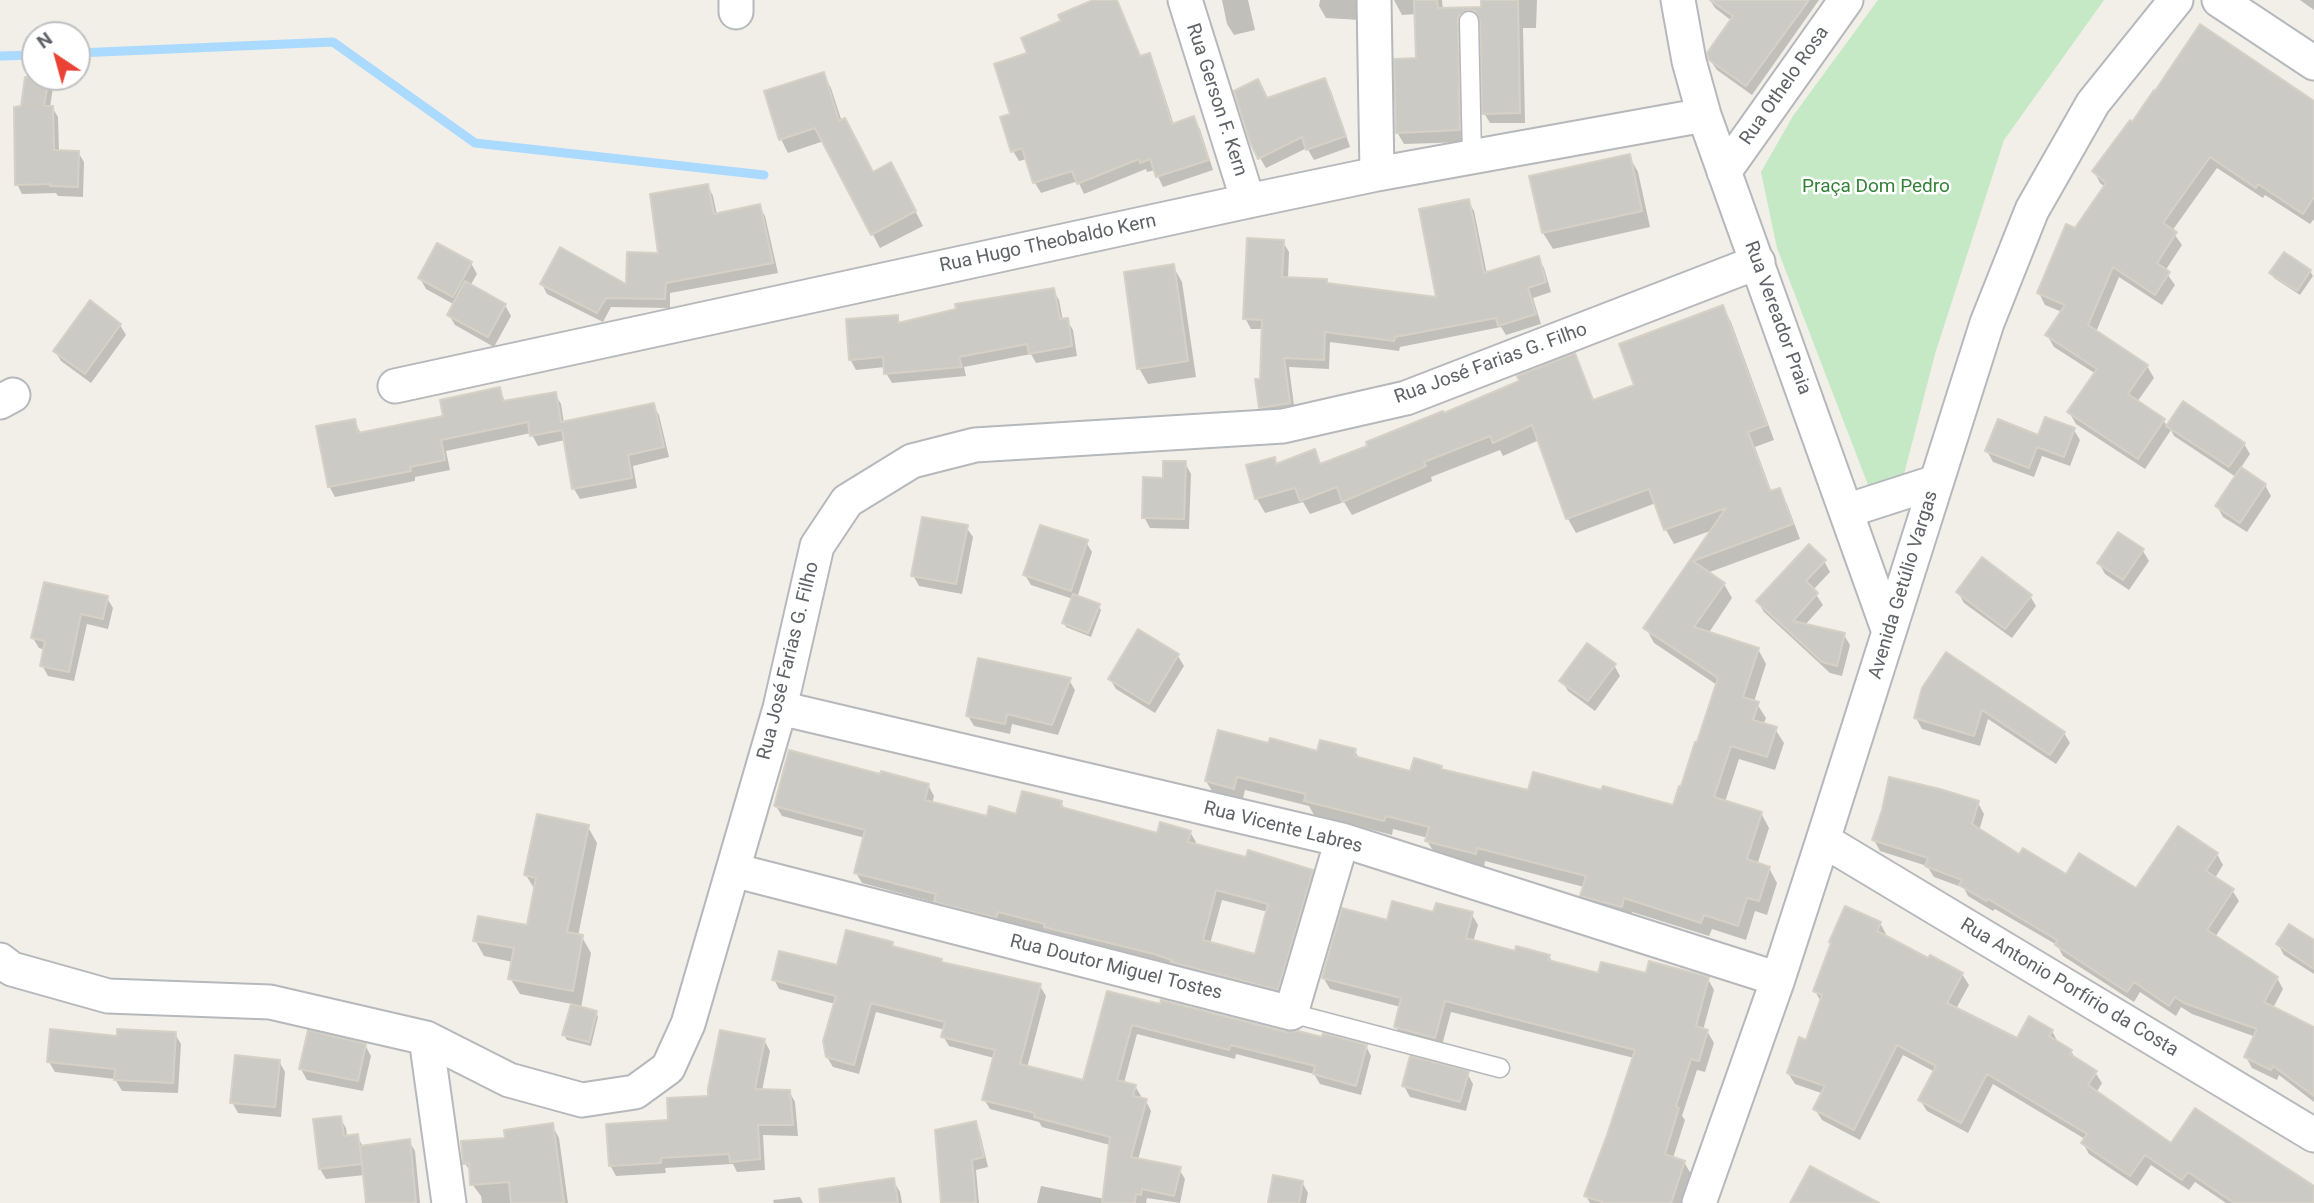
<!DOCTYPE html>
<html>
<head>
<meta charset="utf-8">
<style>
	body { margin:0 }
	#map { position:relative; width:2314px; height:1203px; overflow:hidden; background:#f1efe8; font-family:Roboto,sans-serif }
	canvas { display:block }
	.north { position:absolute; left:21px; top:21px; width:70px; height:70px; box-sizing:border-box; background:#fff; border:2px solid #bfc1c3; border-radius:50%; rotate:324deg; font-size:19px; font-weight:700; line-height:28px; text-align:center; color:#5f6368 }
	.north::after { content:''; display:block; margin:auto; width:24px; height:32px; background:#ea4335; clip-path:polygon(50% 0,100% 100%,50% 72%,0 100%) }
</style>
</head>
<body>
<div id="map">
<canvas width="2314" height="1203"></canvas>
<div class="north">N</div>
</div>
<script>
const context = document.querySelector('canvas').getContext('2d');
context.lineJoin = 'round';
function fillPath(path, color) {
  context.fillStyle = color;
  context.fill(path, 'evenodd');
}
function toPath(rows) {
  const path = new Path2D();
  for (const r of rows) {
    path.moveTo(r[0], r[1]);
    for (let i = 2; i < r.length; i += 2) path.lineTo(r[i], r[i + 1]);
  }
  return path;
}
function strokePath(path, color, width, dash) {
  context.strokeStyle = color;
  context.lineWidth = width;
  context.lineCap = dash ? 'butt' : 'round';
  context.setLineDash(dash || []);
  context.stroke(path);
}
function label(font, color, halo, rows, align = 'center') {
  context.font = font + ' Roboto,sans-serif';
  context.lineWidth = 5;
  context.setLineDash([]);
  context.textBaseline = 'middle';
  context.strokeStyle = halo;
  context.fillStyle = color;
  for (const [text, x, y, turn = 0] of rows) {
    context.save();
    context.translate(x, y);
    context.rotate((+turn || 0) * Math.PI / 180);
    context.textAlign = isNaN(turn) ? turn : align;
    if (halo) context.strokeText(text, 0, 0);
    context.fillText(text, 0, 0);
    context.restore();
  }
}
fillPath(toPath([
	[1878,0,2104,0,2004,140,1935,354,1903,478,1870,490,1777,248,1761,172,1793,116]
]), '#c5e8c5');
fillPath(toPath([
	[1097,0,1117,0,1141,58,1149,55,1155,66,1174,125,1194,118,1200,129,1213,170,1163,187,1155,170,1147,172,1146,169,1084,194,1078,181,1041,193,1035,183,1027,159,1019,161,1013,151,1012,115,1030,54,1063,22],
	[1222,0,1248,0,1255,30,1234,35,1227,24],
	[1320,0,1365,0,1361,20,1326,18,1319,6],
	[1394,0,1442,0,1443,10,1453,10,1459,21,1464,50,1466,142,1404,144,1397,132,1418,60,1416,14,1402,15],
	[1483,0,1537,0,1536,28,1523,28,1525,123,1490,123,1484,113],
	[1710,0,1819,0,1752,95,1717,70,1710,60,1732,21,1715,8],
	[2300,0,2314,0,2314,10],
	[28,68,35,69,35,77,52,77,54,81,50,107,52,107,58,117,59,152,78,152,84,162,83,197,58,196,56,193,22,194,17,184],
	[823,74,831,88,842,122,873,174,898,178,923,226,880,248,824,141,788,153,781,139],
	[1325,81,1331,91,1350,147,1314,160,1307,148,1266,168,1260,158,1267,100],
	[2314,111,2314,219,2310,224,2265,195,2263,198,2217,168,2172,231,2182,245,2165,271,2175,285,2162,305,2119,277,2096,332,2147,366,2154,378,2137,402,2163,420,2168,427,2183,404,2244,444,2250,454,2240,469,2265,485,2271,496,2247,532,2223,517,2217,506,2236,477,2174,436,2171,430,2145,469,2076,424,2069,412,2096,374,2054,347,2047,335,2062,312,2045,305,2039,293,2076,230,2105,187,2100,183,2094,171],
	[1629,156,1638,172,1650,227,1553,249,1543,233,1531,177],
	[708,186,713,196,717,215,759,206,765,216,778,273,670,293,670,308,611,307,603,322,547,294,542,284,628,287,660,255],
	[1468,201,1474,211,1487,274,1538,258,1544,268,1551,292,1533,298,1541,324,1506,335,1501,327,1400,347,1399,351,1330,342,1329,369,1289,367,1295,413,1266,417,1260,407,1263,329,1251,329,1245,318,1283,242,1289,252,1288,279,1326,281,1329,285,1439,299],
	[471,263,477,274,470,286,505,305,511,316,494,347,455,325,449,315,455,305,426,289,420,278],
	[1173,266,1182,282,1196,377,1148,384,1139,368],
	[2310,271,2313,276,2300,295,2274,278,2272,273],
	[1053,290,1059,300,1063,321,1067,320,1073,330,1077,356,1036,363,1031,354,964,367,966,376,892,383,886,373,885,367,856,370,850,359,897,317,901,324],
	[1723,307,1731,322,1774,440,1755,447,1772,493,1779,490,1787,504,1800,539,1707,573,1724,584,1732,598,1708,634,1758,649,1766,664,1754,702,1757,704,1766,718,1763,725,1775,729,1784,743,1775,770,1739,759,1725,802,1761,813,1769,828,1757,865,1769,868,1777,883,1767,915,1755,911,1746,940,1712,929,1709,936,1632,912,1630,920,1590,910,1582,895,1584,887,1485,861,1484,868,1436,855,1427,841,1428,838,1393,829,1392,835,1314,815,1309,806,1245,790,1242,803,1215,796,1206,781,1270,745,1318,753,1355,751,1360,760,1412,773,1441,767,1443,771,1529,793,1603,792,1674,807,1683,789,1717,685,1654,643,1646,628,1713,530,1674,544,1666,530,1656,503,1576,533,1568,519,1539,440,1503,456,1500,450,1431,477,1432,481,1352,515,1344,502,1310,514,1303,502,1265,513,1257,499,1248,466,1274,459,1277,465,1315,452,1322,465,1522,382,1574,356,1595,402,1637,386],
	[120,325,126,335,91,383,61,361,55,351],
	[499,389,506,403,555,394,561,404,564,423,653,405,659,415,669,457,633,466,637,488,580,499,574,489,565,440,538,446,531,433,446,451,450,470,415,477,415,481,335,497,329,486,354,420,361,434,445,418],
	[2074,430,2080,440,2070,466,2042,456,2034,477,1993,462,1987,451],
	[1185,463,1191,474,1189,529,1150,528,1144,517,1164,480],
	[966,527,973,537,962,594,919,586,913,575],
	[1086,542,1092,552,1077,598,1098,606,1101,610,1091,637,1066,627,1064,623,1073,599,1031,585,1025,575],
	[2143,551,2149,561,2129,590,2105,574,2099,563],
	[1824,561,1830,572,1813,590,1823,605,1804,626,1844,635,1850,645,1842,676,1830,673,1764,612,1758,602],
	[1958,592,2030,596,2036,606,2012,638,1964,603],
	[107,598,113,608,108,629,87,624,74,681,48,676,42,665,45,650,39,648,33,638],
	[1138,632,1178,656,1184,666,1155,713,1116,689,1110,679],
	[1614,665,1620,676,1595,711,1568,691,1562,681],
	[1069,680,1075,690,1058,735,1012,724,1010,734,974,726,968,716],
	[1924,688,2064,733,2070,743,2056,764,1988,719,1980,746,1922,729,1916,718],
	[881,776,928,785,934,796,932,804,988,819,1018,816,1061,803,1065,809,1158,835,1190,832,1196,842,1195,846,1247,859,1312,871,1318,881,1283,999,1052,937,1049,933,1003,921,1002,927,942,912,936,903,862,883,856,873,865,838,782,816,776,806],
	[1222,900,1268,912,1256,956,1210,944],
	[1978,803,1984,814,1979,831,2020,856,2066,876,2136,891,2217,854,2223,865,2215,878,2232,890,2239,901,2215,937,2277,978,2283,989,2273,1008,2314,1043,2314,1102,2279,1075,2277,1080,2252,1068,2246,1057,2256,1037,2192,1014,2181,1007,2176,1016,2140,992,2134,1002,2063,956,2057,945,1995,909,1993,911,1968,896,1964,888,1934,877,1927,866,1880,851,1874,840],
	[588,827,597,843,578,936,582,937,591,953,581,1008,596,1012,598,1017,591,1046,567,1040,564,1035,572,1004,520,994,510,978,513,962,484,956,475,940,528,927,535,890,526,875],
	[1471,913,1478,925,1473,942,1516,953,1549,956,1553,963,1599,975,1708,979,1714,990,1703,1030,1707,1031,1714,1043,1705,1072,1697,1070,1682,1116,1685,1120,1673,1158,1684,1162,1691,1174,1681,1203,1590,1203,1586,1196,1609,1136,1634,1058,1451,1012,1441,1049,1402,1038,1396,1027,1401,1007,1330,989,1323,977,1388,922,1435,914],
	[1880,923,1886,934,1885,938,1929,961,1962,974,1969,985,1956,1009,2017,1040,2052,1031,2059,1044,2071,1051,2077,1061,2095,1072,2102,1083,2096,1093,2172,1145,2314,1189,2314,1203,2226,1203,2195,1182,2189,1190,2151,1165,2137,1186,2089,1154,2083,1143,2085,1139,1993,1084,1968,1133,1927,1111,1920,1100,1935,1072,1903,1055,1860,1140,1822,1120,1815,1109,1824,1094,1795,1084,1788,1073,1807,1042,1821,1002,1815,991],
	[2314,942,2314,974,2284,955,2278,944],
	[892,944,895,948,941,961,942,964,1040,986,1046,996,1027,1068,1084,1082,1109,993,1286,1033,1366,1046,1371,1056,1361,1095,1320,1084,1314,1074,1236,1054,1235,1059,1137,1034,1124,1083,1135,1086,1141,1096,1140,1099,1146,1101,1151,1111,1138,1160,1179,1169,1185,1179,1180,1203,1147,1198,1146,1203,1037,1203,1041,1186,1105,1199,1110,1145,1042,1127,1039,1122,990,1109,984,1099,994,1058,949,1046,943,1036,945,1030,876,1012,859,1074,833,1067,827,1057,835,1004,779,989,774,979,838,968],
	[175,1034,181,1044,178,1093,122,1091,115,1079,55,1072,49,1062,118,1038],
	[764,1040,770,1051,762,1091,789,1091,795,1102,798,1136,763,1135,765,1170,737,1172,733,1164,665,1168,666,1173,616,1176,610,1165,670,1121,710,1098],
	[365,1045,371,1056,363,1091,307,1080,301,1069],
	[279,1061,285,1072,281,1117,238,1113,232,1102],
	[1467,1073,1473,1084,1466,1111,1410,1097,1404,1086],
	[340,1118,346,1128,347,1137,357,1136,364,1148,409,1141,415,1151,420,1203,368,1203,365,1175,326,1179,320,1169],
	[975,1123,980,1133,988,1167,976,1170,979,1203,943,1203],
	[552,1125,559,1138,568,1203,482,1203,481,1196,472,1184,472,1175,465,1163,507,1139],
	[893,1180,900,1192,902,1203,848,1203],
	[1302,1182,1308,1193,1306,1203,1270,1203],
	[800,1197,803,1203,774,1203,773,1200]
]), '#0003');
strokePath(toPath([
	[77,53,333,42,475,143,764,175],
	[0,56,35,55]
]), '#aadaff', 9);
const building = toPath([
	[1093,0,1117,0,1140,56,1150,53,1172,124,1194,116,1209,160,1156,177,1150,159,1140,163,1139,159,1077,184,1072,171,1033,183,1022,148,1011,152,1000,117,1010,114,994,64,1027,53,1021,38,1061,21,1058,15,1093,0],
	[1414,0,1437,0,1438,8,1481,7,1481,0,1518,0,1520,113,1482,114,1480,21,1475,11,1468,10,1459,15,1458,21,1460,130,1396,133,1394,59,1416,58,1414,0],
	[1710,0,1809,0,1746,86,1709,60,1707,53,1733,16,1710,0],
	[2200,24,2314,101,2314,197,2303,214,2258,184,2256,188,2210,157,2163,223,2177,232,2157,263,2170,272,2155,295,2113,267,2088,325,2148,365,2128,394,2165,419,2138,459,2067,412,2097,369,2045,335,2065,305,2037,293,2066,224,2075,228,2106,183,2092,171,2130,120,2132,122,2154,90,2155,91,2200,24],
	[824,72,839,121,845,118,873,172,891,162,916,211,871,235,815,128,779,140,764,91,824,72],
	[25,77,49,77,44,106,53,106,54,150,79,151,78,187,50,186,50,184,15,185,14,107,21,106,25,77],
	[1325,78,1346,136,1306,150,1302,137,1258,159,1250,142,1234,91,1258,79,1267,98,1325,78],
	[1630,154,1642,211,1542,233,1529,176,1630,154],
	[708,184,714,214,760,204,773,263,666,283,665,299,606,298,597,313,540,284,560,247,626,284,627,252,658,253,650,194,708,184],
	[1469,199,1484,273,1539,256,1546,282,1528,288,1536,314,1498,326,1496,318,1395,337,1394,341,1325,332,1324,360,1284,358,1290,403,1259,408,1255,379,1260,379,1262,320,1243,319,1247,238,1284,240,1282,277,1327,279,1327,283,1436,297,1419,209,1469,199],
	[437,243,472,262,453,297,418,278,437,243],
	[2284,252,2311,270,2297,291,2269,273,2284,252],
	[1174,264,1188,361,1137,369,1124,272,1174,264],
	[465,281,506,304,488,337,447,315,465,281],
	[1054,288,1060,319,1068,318,1072,346,1029,354,1027,344,959,357,962,367,884,374,883,357,849,360,846,319,898,315,898,323,956,309,955,304,1054,288],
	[90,300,121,324,85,374,53,351,90,300],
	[1723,305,1767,425,1748,432,1770,491,1780,488,1793,524,1693,561,1725,583,1694,627,1759,648,1743,697,1759,702,1753,720,1777,727,1767,757,1731,746,1714,797,1762,812,1747,859,1770,867,1759,901,1747,898,1738,926,1704,915,1701,923,1624,898,1622,907,1580,896,1586,876,1477,848,1476,854,1425,841,1429,827,1386,816,1384,821,1304,801,1306,794,1237,777,1234,789,1205,781,1218,730,1268,743,1270,738,1317,751,1320,740,1356,749,1354,756,1410,771,1414,758,1442,766,1441,769,1528,790,1533,772,1601,790,1603,786,1673,805,1679,786,1681,786,1695,742,1697,742,1718,678,1643,628,1726,508,1664,530,1649,489,1566,519,1532,425,1493,443,1490,436,1424,462,1426,466,1342,502,1337,487,1300,501,1295,488,1255,499,1246,465,1275,457,1276,464,1315,449,1320,464,1367,446,1366,442,1443,411,1444,413,1519,381,1517,376,1575,353,1593,400,1634,385,1619,344,1723,305],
	[500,387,503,401,556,392,561,422,654,403,664,447,628,455,632,478,572,489,562,430,530,436,528,422,441,440,445,460,410,467,411,471,328,487,316,426,355,419,358,433,443,416,440,400,500,387],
	[2183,401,2245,443,2229,467,2166,426,2183,401],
	[2045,417,2075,428,2064,457,2037,447,2029,468,1985,451,1998,419,2038,435,2045,417],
	[1163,461,1186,461,1184,519,1142,518,1143,477,1163,478,1163,461],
	[2241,467,2266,484,2240,523,2215,506,2241,467],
	[922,517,968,525,956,584,911,576,922,517],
	[1040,525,1088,540,1071,591,1023,575,1040,525],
	[2118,532,2144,549,2123,580,2097,563,2118,532],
	[1809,544,1826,560,1806,581,1818,593,1793,621,1845,633,1837,666,1822,662,1756,601,1809,544],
	[1982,557,2032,595,2005,629,1956,592,1982,557],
	[44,582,108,596,103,619,81,614,69,672,40,666,45,641,31,638,44,582],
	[1073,594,1100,604,1088,633,1062,623,1073,594],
	[1138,629,1179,654,1149,704,1108,679,1138,629],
	[1587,643,1616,664,1588,701,1559,681,1587,643],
	[1946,652,2065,732,2050,755,1982,710,1974,736,1914,718,1922,688,1946,652],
	[978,658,1071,678,1052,725,1007,714,1005,724,966,716,978,658],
	[789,750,880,774,881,771,929,784,925,800,987,816,989,806,1016,814,1022,791,1062,801,1061,807,1157,833,1160,822,1191,831,1188,842,1246,857,1248,850,1313,870,1278,990,1171,962,1172,960,1154,954,1044,927,1045,924,998,912,996,918,934,902,936,894,854,873,865,830,774,806,789,750],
	[1216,890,1268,904,1255,954,1203,940,1216,890],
	[1889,777,1940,789,1979,801,1972,824,2019,854,2023,848,2066,874,2079,853,2136,888,2178,826,2218,853,2206,871,2234,889,2207,930,2278,977,2264,1002,2314,1027,2314,1096,2273,1066,2271,1070,2244,1057,2257,1029,2184,1003,2175,997,2169,1006,2134,982,2127,992,2055,945,2057,940,1988,899,1986,901,1959,885,1962,880,1925,866,1928,858,1872,840,1882,810,1889,777],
	[537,814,589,825,567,932,583,935,573,991,508,979,514,948,473,941,478,916,527,925,536,878,524,875,537,814],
	[1392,901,1433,912,1436,903,1473,912,1466,938,1515,951,1516,946,1550,955,1548,960,1598,973,1601,962,1646,973,1649,961,1709,977,1696,1026,1708,1030,1699,1061,1691,1059,1676,1106,1679,1108,1665,1154,1685,1161,1671,1203,1605,1203,1584,1196,1607,1135,1635,1050,1445,1001,1435,1038,1394,1027,1401,998,1322,978,1342,908,1387,920,1392,901],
	[1845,906,1881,922,1877,931,1928,958,1930,955,1963,973,1947,1003,2017,1038,2029,1016,2053,1030,2049,1036,2072,1050,2070,1054,2097,1071,2088,1085,2171,1143,2195,1108,2314,1186,2314,1203,2234,1203,2188,1172,2182,1180,2145,1155,2130,1176,2081,1143,2087,1134,1987,1074,1961,1123,1918,1100,1936,1066,1897,1045,1854,1130,1813,1109,1825,1086,1787,1073,1799,1037,1806,1040,1822,995,1813,991,1831,943,1829,942,1845,906],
	[2289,924,2314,940,2314,969,2276,944,2289,924],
	[846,930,893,942,892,946,942,959,941,962,1041,984,1020,1064,1083,1080,1107,991,1160,1004,1161,1000,1286,1032,1298,1031,1322,1037,1323,1033,1367,1045,1356,1086,1313,1074,1315,1066,1231,1045,1229,1050,1132,1025,1117,1080,1136,1085,1133,1096,1147,1099,1131,1157,1181,1167,1174,1196,1142,1189,1141,1195,1136,1194,1135,1203,1102,1203,1110,1137,1034,1117,1035,1113,982,1100,995,1050,941,1037,945,1022,871,1003,854,1065,826,1057,823,1041,836,996,772,980,779,951,837,965,846,930],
	[571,1004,597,1011,589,1042,562,1035,571,1004],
	[50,1029,117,1036,117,1029,176,1032,173,1083,114,1080,115,1069,47,1062,50,1029],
	[308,1030,366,1044,358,1081,299,1069,308,1030],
	[720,1030,765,1039,755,1089,790,1090,793,1125,758,1125,760,1159,730,1162,729,1154,661,1158,661,1163,609,1166,606,1124,668,1120,667,1098,708,1096,708,1088,720,1030],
	[235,1055,280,1060,275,1107,230,1103,235,1055],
	[1410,1056,1469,1071,1460,1102,1402,1086,1410,1056],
	[341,1116,344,1136,358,1134,362,1164,319,1169,313,1119,341,1116],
	[976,1121,984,1157,972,1160,976,1203,941,1203,935,1130,976,1121],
	[553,1123,564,1203,511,1203,509,1182,470,1185,469,1163,463,1164,461,1141,505,1138,504,1130,553,1123],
	[410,1139,416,1203,366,1203,360,1146,410,1139],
	[1810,1166,1879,1203,1790,1203,1810,1166],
	[1273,1175,1303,1181,1299,1203,1268,1203,1273,1175],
	[894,1178,898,1203,820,1203,819,1189,894,1178]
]);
fillPath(building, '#cccac5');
strokePath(building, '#d6d1c6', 2);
const lane = toPath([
	[1469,21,1472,157],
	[1291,1013,1500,1068]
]);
const street = toPath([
	[736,0,736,12],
	[1185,0,1248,201],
	[1374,0,1377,174],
	[1678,0,1689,61,1704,115,1889,632],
	[2219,0,2314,63],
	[1724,172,1846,0],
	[395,386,1248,201,1377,174,1704,115],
	[0,402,13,395],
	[1846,511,1936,482],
	[780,708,1342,840,1778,979],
	[1823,840,2314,1135],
	[733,870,1291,1013,1342,840],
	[0,960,12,969,108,996,270,1002,426,1038,509,1080,582,1100,635,1092,668,1068,688,1024,780,708,817,546,847,501,912,461,975,445,1283,426,1406,398,1758,262],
	[426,1038,449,1203],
	[1699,1203,1778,979,1823,840,1987,323,2032,210,2093,103,2176,0]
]);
strokePath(lane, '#b5b8bc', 21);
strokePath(street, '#b5b8bc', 37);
strokePath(lane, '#fff', 18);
strokePath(street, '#fff', 33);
label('19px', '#5f6368', '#fff', [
	["Rua Othelo Rosa",1785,86,-55],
	["Rua Gerson F. Kern",1216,100,72],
	["Rua Hugo Theobaldo Kern",1048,244,-12],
	["Rua Vereador Praia",1777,318,70],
	["Rua José Farias G. Filho",1491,364,-20],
	["Avenida Getúlio Vargas",1904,585,-73],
	["Rua José Farias G. Filho",789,661,-76],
	["Rua Vicente Labres",1283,828,14],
	["Rua Doutor Miguel Tostes",1116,968,14],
	["Rua Antonio Porfírio da Costa",2069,988,31]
]);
label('19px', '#348238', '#fff', [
	["Praça Dom Pedro",1876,187]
]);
</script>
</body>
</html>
